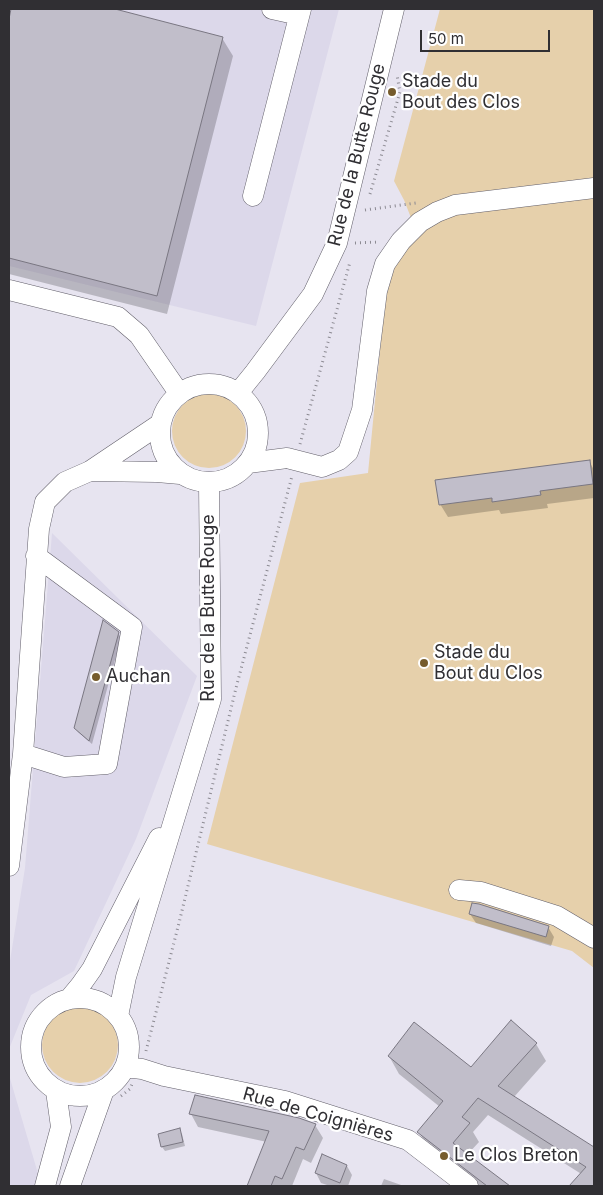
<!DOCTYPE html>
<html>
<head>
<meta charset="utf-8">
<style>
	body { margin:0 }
	#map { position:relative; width:603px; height:1195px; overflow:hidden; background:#e7e4f0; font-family:Inter,sans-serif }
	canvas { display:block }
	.frame { position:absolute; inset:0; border:10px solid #302f33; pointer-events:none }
	.scale { position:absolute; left:420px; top:30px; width:130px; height:22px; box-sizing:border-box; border:2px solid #302f33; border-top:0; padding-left:6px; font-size:15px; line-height:18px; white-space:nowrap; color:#302f33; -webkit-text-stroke:4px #fff; paint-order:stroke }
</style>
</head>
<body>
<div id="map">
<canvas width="603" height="1195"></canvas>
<div class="frame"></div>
<div class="scale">50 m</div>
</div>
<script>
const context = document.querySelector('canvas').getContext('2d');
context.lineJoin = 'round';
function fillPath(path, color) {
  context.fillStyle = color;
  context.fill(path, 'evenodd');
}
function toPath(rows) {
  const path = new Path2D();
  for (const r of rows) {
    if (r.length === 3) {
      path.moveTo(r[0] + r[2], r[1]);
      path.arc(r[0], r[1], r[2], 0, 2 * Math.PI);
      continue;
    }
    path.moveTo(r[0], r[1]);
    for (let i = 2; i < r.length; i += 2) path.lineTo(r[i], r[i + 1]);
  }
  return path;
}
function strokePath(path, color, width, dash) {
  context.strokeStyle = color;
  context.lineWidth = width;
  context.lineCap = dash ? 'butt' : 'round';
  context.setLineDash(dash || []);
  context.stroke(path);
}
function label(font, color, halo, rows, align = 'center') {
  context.font = font + ' Inter,sans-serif';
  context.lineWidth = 4.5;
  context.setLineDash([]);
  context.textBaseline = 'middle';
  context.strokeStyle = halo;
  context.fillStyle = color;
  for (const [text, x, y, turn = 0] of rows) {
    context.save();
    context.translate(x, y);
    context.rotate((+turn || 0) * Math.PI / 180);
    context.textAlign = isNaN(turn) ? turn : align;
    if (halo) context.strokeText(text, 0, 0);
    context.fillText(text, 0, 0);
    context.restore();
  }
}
fillPath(toPath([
	[9,9,339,9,256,326,9,266],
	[52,533,197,676,136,839,74,971,31,995,9,1049,9,967,25,868],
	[9,1075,39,1177,37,1186,9,1186]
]), '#dcd8ea');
fillPath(toPath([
	[440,9,594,9,594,968,572,951,207,844,300,483,368,473,386,288,388,278,409,245,419,238,404,200,394,181],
	[209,431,37],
	[80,1045,38]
]), '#e6d0ab');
fillPath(toPath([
	[13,9,110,9,222,38,233,56,167,314,9,274,9,24],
	[589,461,594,470,594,498,547,504,548,508,501,514,499,510,448,517,440,504],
	[118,633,121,638,92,744,78,732,75,727],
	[470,914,548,927,554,937,551,946,476,923],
	[536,1044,546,1061,514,1097,594,1148,594,1182,488,1115,473,1132,479,1142,467,1155,498,1179,503,1186,476,1186,429,1150,419,1132,440,1107,399,1074,389,1056,471,1069],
	[191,1114,315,1125,323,1138,311,1163,303,1159,292,1186,249,1186,267,1142,198,1127],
	[179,1130,182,1134,185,1146,165,1151,162,1147,159,1135],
	[347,1166,352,1175,348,1186,330,1186,321,1183,316,1173],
	[384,1179,404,1186,381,1186]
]), '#0003');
const building = toPath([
	[11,9,115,9,223,37,157,296,9,258,9,19,11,9],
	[590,460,593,484,540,491,541,495,492,502,492,498,439,505,435,480,590,460],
	[103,620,119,632,89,741,74,728,103,620],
	[472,903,479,904,549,926,546,937,469,914,472,903],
	[511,1020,537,1043,498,1086,594,1147,594,1186,569,1186,586,1167,478,1098,462,1117,470,1123,453,1143,510,1186,487,1186,417,1132,443,1101,388,1056,414,1022,471,1067,511,1020],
	[195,1095,299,1118,316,1124,304,1150,296,1147,282,1179,275,1176,271,1186,247,1186,269,1131,189,1114,195,1095],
	[180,1128,183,1142,161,1147,158,1134,180,1128],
	[322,1154,347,1165,340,1183,315,1173,322,1154]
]);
fillPath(building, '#c1beca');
strokePath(building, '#7a7782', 1);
const minor = toPath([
	[272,9,299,15],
	[253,196,301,9],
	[9,290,118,317,139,335,179,393],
	[209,433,49],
	[238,393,255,372,313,294,337,243,394,9],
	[248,463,287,458,322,467,339,460,348,452,362,410,377,291,385,264,401,241,420,222,437,212,455,205,594,188],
	[90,471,157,472,180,474],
	[23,754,64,767,107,764,132,627,36,556],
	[9,866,23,754,39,529,45,502,65,482,90,471,160,424],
	[459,890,481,892,557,916,594,938],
	[80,1047,49],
	[70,998,80,986,92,969,159,838],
	[118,1016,126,977,211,699,209,483],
	[125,1067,142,1069,164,1076,285,1101,408,1140,468,1186],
	[45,1186,61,1127,56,1091],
	[70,1186,104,1090]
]);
strokePath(minor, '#625f6a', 21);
strokePath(toPath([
	[370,194,400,92,397,75],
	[365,210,416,203],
	[355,243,379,242],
	[300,444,350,262],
	[146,1051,179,923,236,688,292,476],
	[121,1096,130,1089,132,1084]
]), '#8c8a92', 3, [1, 4]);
strokePath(minor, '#fff', 20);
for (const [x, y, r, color] of [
	[392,92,5,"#765c2d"],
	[424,663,5,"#765c2d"],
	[96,677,5,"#765c2d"],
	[444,1156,5,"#765c2d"]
]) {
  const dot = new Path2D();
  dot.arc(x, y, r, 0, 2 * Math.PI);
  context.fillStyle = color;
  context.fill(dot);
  strokePath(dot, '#fff', 2);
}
label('18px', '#302f33', '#fff', [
	["Stade du",402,82],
	["Bout des Clos",402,103],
	["Stade du",434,653],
	["Bout du Clos",434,674],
	["Auchan",106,677],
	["Le Clos Breton",454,1156]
], 'left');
label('18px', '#302f33', '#fff', [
	["Rue de la Butte Rouge",357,155,-76],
	["Rue de la Butte Rouge",209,608,-90],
	["Rue de Coignières",318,1115,16]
]);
</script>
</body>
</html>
